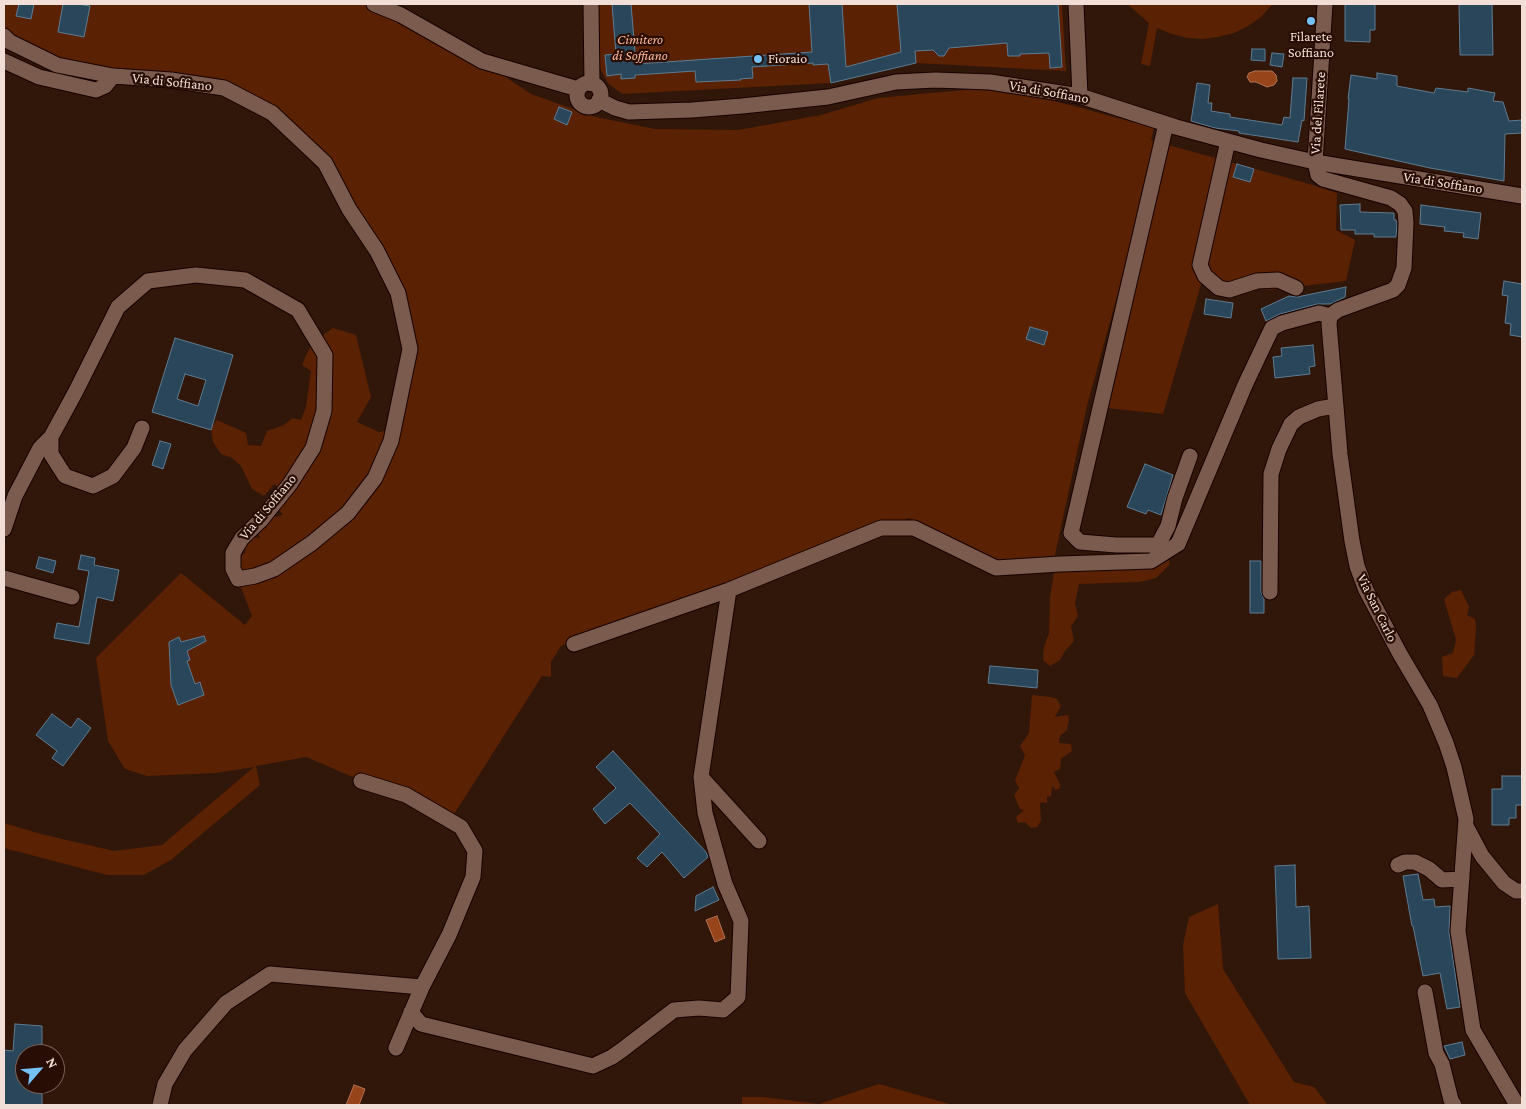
<!DOCTYPE html>
<html>
<head>
<meta charset="utf-8">
<style>
	body { margin:0 }
	#map { position:relative; width:1526px; height:1109px; overflow:hidden; background:#31160a; font-family:"Crimson Pro",serif }
	canvas { display:block }
	.frame { position:absolute; inset:0; border:5px solid #f1ded6; pointer-events:none }
	.north { position:absolute; left:15px; top:1044px; width:50px; height:50px; box-sizing:border-box; background:#270d03; border:1px solid #786157; border-radius:50%; rotate:63deg; font-size:14px; font-weight:700; line-height:20px; text-align:center; color:#f1ded6 }
	.north::after { content:''; display:block; margin:auto; width:18px; height:22px; background:#73c1f6; clip-path:polygon(50% 0,100% 100%,50% 72%,0 100%) }
</style>
</head>
<body>
<div id="map">
<canvas width="1526" height="1109"></canvas>
<div class="frame"></div>
<div class="north">N</div>
</div>
<script>
const context = document.querySelector('canvas').getContext('2d');
context.lineJoin = 'round';
function fillPath(path, color) {
  context.fillStyle = color;
  context.fill(path, 'evenodd');
}
function toPath(rows) {
  const path = new Path2D();
  for (const r of rows) {
    if (r.length === 3) {
      path.moveTo(r[0] + r[2], r[1]);
      path.arc(r[0], r[1], r[2], 0, 2 * Math.PI);
      continue;
    }
    path.moveTo(r[0], r[1]);
    for (let i = 2; i < r.length; i += 2) path.lineTo(r[i], r[i + 1]);
  }
  return path;
}
function strokePath(path, color, width, dash) {
  context.strokeStyle = color;
  context.lineWidth = width;
  context.lineCap = dash ? 'butt' : 'round';
  context.setLineDash(dash || []);
  context.stroke(path);
}
function label(font, color, halo, rows, align = 'center') {
  context.font = font + ' "Crimson Pro",serif';
  context.lineWidth = 4.5;
  context.setLineDash([]);
  context.textBaseline = 'middle';
  context.strokeStyle = halo;
  context.fillStyle = color;
  for (const [text, x, y, turn = 0] of rows) {
    context.save();
    context.translate(x, y);
    context.rotate((+turn || 0) * Math.PI / 180);
    context.textAlign = isNaN(turn) ? turn : align;
    if (halo) context.strokeText(text, 0, 0);
    context.fillText(text, 0, 0);
    context.restore();
  }
}
fillPath(toPath([
	[4,4,374,4,482,61,531,94,596,117,655,129,738,130,821,115,878,98,974,89,1021,93,1074,106,1154,128,1151,140,1159,143,1087,406,1054,560,993,560,909,518,671,603,561,646,551,662,551,677,542,676,451,819,306,757,256,766,260,785,171,860,144,875,107,875,4,848,4,823,41,834,114,851,162,845,254,767,216,773,147,776,125,769,108,741,96,658,181,573,245,625,252,616,241,587,231,583,229,570,240,556,245,553,246,540,252,537,260,538,252,522,283,515,272,501,278,487,274,484,264,496,252,489,241,466,232,458,221,454,213,442,211,427,217,420,246,433,248,445,261,446,267,431,284,425,292,418,301,420,306,407,311,371,302,365,305,358,312,343,333,328,356,335,371,397,357,422,379,432,393,430,410,349,398,293,325,163,272,113,224,88,57,65,4,36],
	[593,4,1062,4,1066,71,916,63,831,83,622,94,608,83,598,65],
	[1127,4,1273,4,1261,17,1248,26,1234,33,1218,37,1203,39,1187,38,1172,34,1157,28,1150,66,1141,64,1149,23],
	[1168,145,1306,183,1337,193,1336,230,1355,240,1346,281,1269,290,1202,281,1163,414,1106,408],
	[1165,559,1169,560,1170,564,1156,578,1140,582,1079,584,1075,603,1078,616,1071,626,1074,641,1065,651,1060,660,1050,666,1043,660,1044,647,1049,633,1050,598,1054,572,1060,564],
	[1461,590,1469,607,1467,615,1475,619,1476,629,1474,655,1457,678,1443,676,1442,657,1453,653,1456,640,1444,599,1452,592],
	[1032,695,1051,697,1057,699,1061,706,1055,717,1068,715,1069,720,1067,730,1060,736,1059,743,1071,744,1072,751,1061,759,1060,769,1054,772,1060,784,1060,788,1056,790,1052,786,1051,796,1047,797,1047,803,1041,802,1040,805,1041,821,1037,827,1031,828,1025,822,1018,823,1016,817,1024,810,1020,809,1014,795,1019,788,1015,781,1025,755,1020,746,1029,733],
	[1218,904,1223,969,1294,1082,1314,1087,1328,1105,1250,1105,1185,993,1183,945,1189,917],
	[879,1084,953,1105,742,1105,742,1097,763,1097,819,1104]
]), '#5a2103');
const water = toPath([
	[1255,71,1272,71,1276,75,1277,81,1274,85,1267,87,1256,82,1250,82,1247,77,1249,73,1255,71],
	[717,916,725,938,715,942,706,920,717,916],
	[354,1085,365,1089,359,1105,346,1105,354,1085]
]);
fillPath(water, '#97441b');
strokePath(water, '#b27253', 1);
const building = toPath([
	[19,4,34,4,31,19,16,16,19,4],
	[63,4,78,4,90,6,84,37,58,32,63,4],
	[612,4,631,4,636,64,812,52,809,4,842,4,846,67,901,52,897,4,1058,4,1062,67,1050,68,1049,53,1020,54,1020,56,1008,56,1007,43,949,48,944,56,939,56,933,50,915,51,916,63,831,83,828,64,813,65,813,63,752,67,753,78,740,79,741,80,696,82,695,71,635,75,635,78,621,79,621,74,607,76,605,55,616,54,612,4],
	[1345,4,1375,4,1375,30,1370,30,1370,42,1345,41,1345,4],
	[1459,4,1492,4,1493,55,1460,55,1459,4],
	[1252,49,1265,49,1265,61,1251,60,1252,49],
	[1272,53,1284,54,1282,67,1270,65,1272,53],
	[1377,73,1397,76,1397,86,1434,93,1436,88,1468,92,1468,88,1495,93,1493,101,1503,102,1509,121,1522,120,1522,133,1505,134,1504,181,1430,168,1345,149,1349,99,1348,99,1351,75,1377,79,1377,73],
	[1293,78,1307,78,1304,121,1302,120,1298,142,1239,133,1239,131,1215,128,1191,121,1197,83,1210,85,1208,103,1212,103,1211,111,1230,114,1230,117,1282,125,1284,117,1290,118,1293,78],
	[559,107,572,112,567,125,554,119,559,107],
	[1237,164,1254,169,1250,182,1233,177,1237,164],
	[1360,204,1360,212,1394,213,1394,220,1396,220,1397,223,1396,237,1374,237,1374,234,1355,234,1355,230,1341,230,1340,205,1360,204],
	[1421,205,1481,213,1478,239,1463,237,1464,233,1444,231,1445,227,1420,224,1421,205],
	[1504,281,1522,284,1522,337,1510,335,1511,324,1505,323,1508,296,1502,295,1504,281],
	[1346,287,1345,297,1330,304,1317,304,1280,314,1266,321,1261,309,1289,296,1297,297,1346,287],
	[1206,299,1233,303,1231,318,1204,314,1206,299],
	[1030,327,1048,332,1044,345,1026,339,1030,327],
	[175,338,233,355,211,430,152,412,175,338],
	[185,374,206,380,198,406,177,399,185,374],
	[1313,345,1315,366,1309,367,1310,374,1275,378,1273,357,1282,356,1281,348,1313,345],
	[160,441,171,444,163,469,152,465,160,441],
	[1145,464,1173,475,1161,515,1148,510,1146,514,1127,507,1145,464],
	[81,555,95,558,94,565,119,570,113,601,97,597,89,644,54,638,57,623,79,627,89,571,78,569,81,555],
	[39,557,56,561,53,573,36,568,39,557],
	[1250,561,1261,561,1261,592,1264,599,1264,613,1250,613,1250,561],
	[204,636,206,641,187,651,190,660,187,661,195,684,200,682,204,695,178,705,171,685,169,642,179,637,181,642,204,636],
	[990,666,1038,670,1037,688,988,683,990,666],
	[52,714,71,728,78,718,91,728,63,766,52,758,57,751,36,735,52,714],
	[613,751,706,852,708,857,684,878,662,852,647,867,637,858,660,834,630,803,605,824,593,809,616,788,596,767,613,751],
	[1502,776,1522,776,1522,805,1516,805,1516,818,1509,818,1509,825,1492,825,1492,789,1502,789,1502,776],
	[1295,865,1296,907,1309,906,1311,958,1278,959,1275,866,1295,865],
	[1418,874,1423,900,1434,899,1435,907,1450,906,1449,932,1460,1007,1447,1009,1440,973,1423,976,1413,926,1412,926,1403,876,1418,874],
	[713,887,719,900,695,911,696,896,713,887],
	[15,1024,42,1026,42,1054,25,1054,25,1084,42,1084,42,1105,4,1105,4,1050,13,1051,15,1024],
	[1462,1042,1465,1055,1450,1059,1444,1046,1462,1042]
]);
fillPath(building, '#2a465a');
strokePath(building, '#5e7c91', 1);
const minor = toPath([
	[374,4,401,15,482,61,578,89],
	[591,4,592,84],
	[1076,4,1080,96],
	[1325,4,1315,162,1318,175,1323,179,1391,198,1400,204,1405,211,1406,223,1404,268,1398,285,1393,290,1338,310,1330,316,1329,324,1340,454,1352,541,1357,566,1366,590,1400,654,1430,705,1446,743,1454,767,1466,819,1458,931,1473,1030,1517,1105],
	[4,36,10,42,57,65,113,76,171,80,224,88,272,113,325,163,349,209,377,251,398,293,410,349,391,441,375,478,348,513,312,543,274,569,255,576,238,579,233,569,233,553,242,538,261,520,290,484,313,448,324,411,325,355,298,310,245,280,196,275,148,281,118,307,76,391,51,437,51,454,65,476,93,486,113,476,134,448,142,428],
	[4,61,39,77,96,90,105,86,113,76],
	[589,95,12],
	[599,100,615,108,629,112,692,110,742,106,828,97,896,82,935,80,990,82,1080,96,1176,127,1261,150,1315,162,1522,196],
	[1166,124,1071,533,1080,542,1116,545,1158,545,1168,526,1175,498,1190,456],
	[1228,141,1200,265,1205,276,1219,288,1229,290,1257,281,1278,280,1296,288],
	[4,529,15,496,40,448,51,437],
	[4,578,72,597],
	[1270,592,1271,474,1279,449,1291,424,1299,417,1318,409,1335,406],
	[574,644,729,590,881,528,914,528,996,568,1060,564,1151,561,1178,544,1245,385,1272,328,1282,323,1319,313,1330,316],
	[701,777,759,841],
	[361,781,406,795,461,827,475,851,473,877,449,935,422,987,396,1048],
	[1466,826,1482,856,1504,883,1516,891,1522,891],
	[1398,865,1405,862,1415,862,1429,869,1442,880,1462,879],
	[1425,992,1436,1053,1442,1064,1451,1100,1454,1105],
	[411,1012,421,1024,593,1066,612,1057,622,1050,674,1010,699,1008,723,1010,738,997,741,921,725,884,705,813,701,777,729,590],
	[160,1105,165,1084,185,1050,226,1003,270,974,422,987]
]);
strokePath(minor, '#170200', 17);
strokePath(minor, '#7b5b4d', 15);
for (const [x, y, r, color] of [
	[1311,21,5,"#73c1f6"],
	[758,59,5,"#73c1f6"]
]) {
  const dot = new Path2D();
  dot.arc(x, y, r, 0, 2 * Math.PI);
  context.fillStyle = color;
  context.fill(dot);
  strokePath(dot, '#270d03', 2);
}
label('14px', '#f1ded6', '#270d03', [
	["Filarete",1311,37],
	["Soffiano",1311,53],
	["Fioraio",768,59,"left"]
]);
label('italic 14px', '#fdb698', '#270d03', [
	["Cimitero",640,40],
	["di Soffiano",640,56]
]);
label('14px', '#f1ded6', '#270d03', [
	["Via di Soffiano",172,82,6],
	["Via di Soffiano",1049,92,10],
	["Via del Filarete",1318,113,-86],
	["Via di Soffiano",1443,183,9],
	["Via di Soffiano",268,507,-50],
	["Via San Carlo",1377,608,64]
]);
</script>
</body>
</html>
